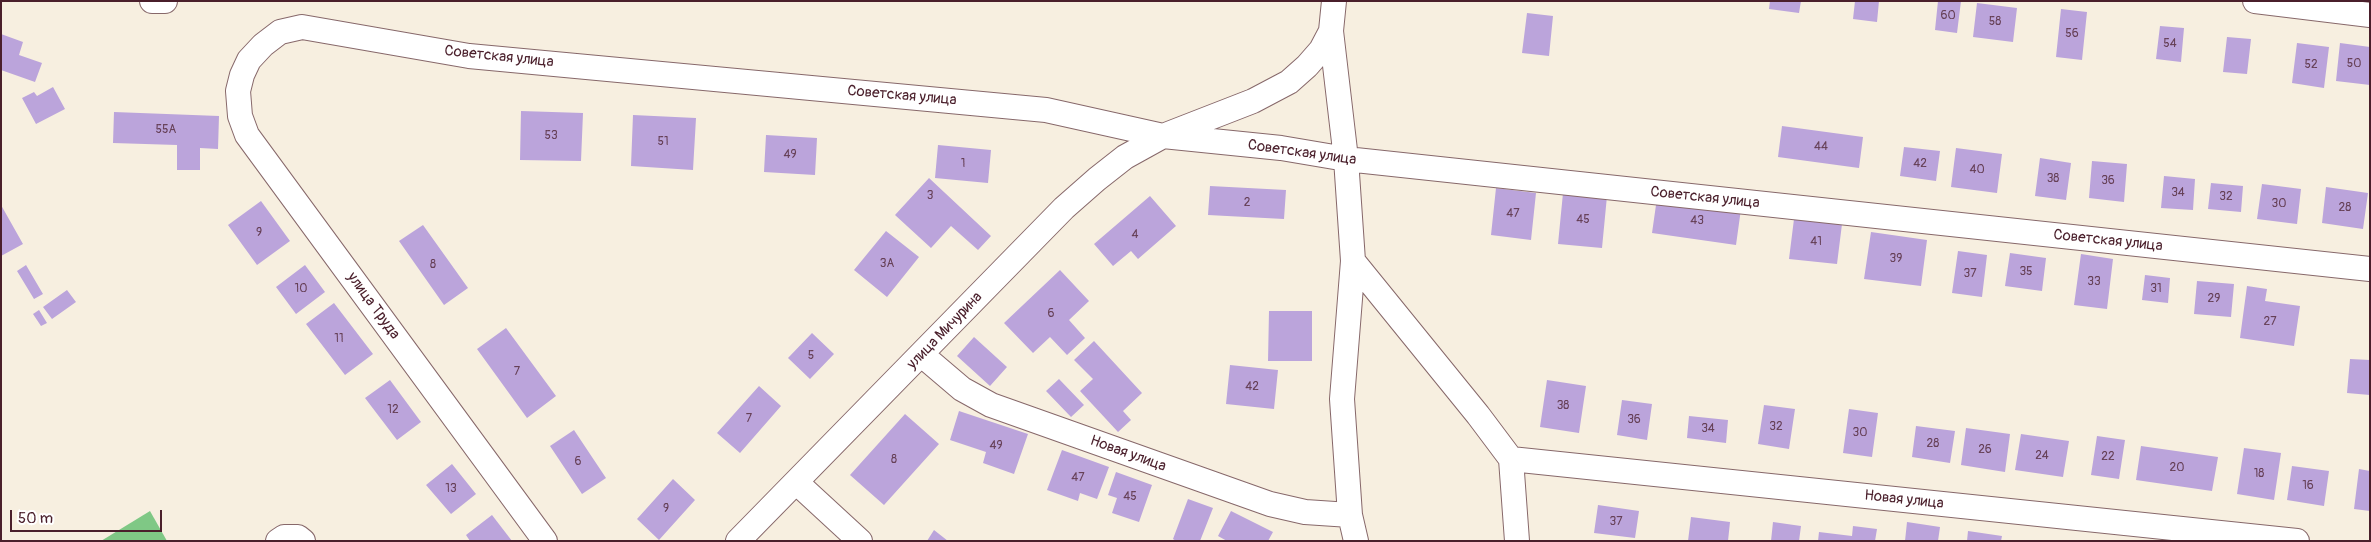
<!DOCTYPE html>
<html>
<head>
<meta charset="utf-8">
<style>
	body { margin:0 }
	#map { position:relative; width:2371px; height:542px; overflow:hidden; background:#f7efe0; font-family:Pangolin,sans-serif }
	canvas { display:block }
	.frame { position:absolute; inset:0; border:2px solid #4a1f2b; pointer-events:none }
	.scale { position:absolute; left:10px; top:510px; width:152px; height:22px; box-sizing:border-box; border:2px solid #4a1f2b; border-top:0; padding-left:6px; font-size:15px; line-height:18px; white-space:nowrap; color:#4a1f2b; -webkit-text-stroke:4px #fff; paint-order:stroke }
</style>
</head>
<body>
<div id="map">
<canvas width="2371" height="542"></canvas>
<div class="frame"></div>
<div class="scale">50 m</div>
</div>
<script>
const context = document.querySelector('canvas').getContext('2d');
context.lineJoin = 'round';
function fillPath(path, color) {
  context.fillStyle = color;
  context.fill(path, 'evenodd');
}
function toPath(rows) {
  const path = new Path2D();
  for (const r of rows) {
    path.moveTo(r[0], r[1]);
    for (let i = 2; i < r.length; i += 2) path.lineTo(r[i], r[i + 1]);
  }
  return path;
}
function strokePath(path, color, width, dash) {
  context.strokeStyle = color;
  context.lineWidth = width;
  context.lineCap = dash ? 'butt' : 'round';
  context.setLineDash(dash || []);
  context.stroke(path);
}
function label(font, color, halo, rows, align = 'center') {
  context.font = font + ' Pangolin,sans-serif';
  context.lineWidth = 4.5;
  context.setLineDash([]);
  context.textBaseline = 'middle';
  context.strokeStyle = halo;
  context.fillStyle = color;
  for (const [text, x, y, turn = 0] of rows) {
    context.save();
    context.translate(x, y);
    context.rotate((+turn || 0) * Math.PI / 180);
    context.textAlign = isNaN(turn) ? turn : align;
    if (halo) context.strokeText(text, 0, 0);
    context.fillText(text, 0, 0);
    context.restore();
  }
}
fillPath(toPath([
	[150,511,167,541,101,541]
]), '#7fc885');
fillPath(toPath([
	[1770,1,1801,1,1799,13,1769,9],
	[1855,1,1879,1,1877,22,1853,19],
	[1938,1,1961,1,1957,33,1935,30],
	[1977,3,2017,8,2013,42,1973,37],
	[2061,9,2087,12,2082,60,2056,57],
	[1527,13,1553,16,1549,56,1522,53],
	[2160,26,2184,28,2181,62,2156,59],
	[1,34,23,42,19,55,42,63,35,82,1,70],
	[2227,37,2251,39,2247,74,2223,72],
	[2297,43,2329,47,2324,88,2292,83],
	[2340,43,2370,47,2370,85,2336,81],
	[53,87,65,109,36,124,22,98,34,92,37,96],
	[521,111,583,113,581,161,520,160],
	[114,112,219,116,218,149,200,148,200,170,177,170,177,145,113,143],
	[633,115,696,118,693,170,631,166],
	[1782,126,1863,137,1859,168,1778,157],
	[766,135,817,138,815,175,764,172],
	[938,145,991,150,988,183,935,178],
	[1904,147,1940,151,1936,181,1900,176],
	[1956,148,2002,154,1997,193,1951,187],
	[2040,158,2071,163,2066,200,2035,196],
	[2092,161,2127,164,2124,202,2089,198],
	[2164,176,2195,179,2193,210,2161,208],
	[929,178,991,236,978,250,951,226,931,248,895,215],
	[2211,183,2243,186,2241,212,2208,209],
	[2262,184,2301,189,2297,224,2257,219],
	[1210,186,1286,190,1284,219,1208,215],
	[2326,187,2368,193,2363,229,2322,223],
	[1496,188,1536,193,1531,240,1491,235],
	[1563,193,1607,196,1602,248,1558,244],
	[1150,196,1176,226,1138,259,1131,251,1113,266,1094,244],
	[1657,198,1741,209,1736,245,1652,233],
	[261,201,290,241,257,265,228,225],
	[1,205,23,244,1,256],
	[1794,219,1842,224,1837,264,1789,259],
	[423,225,468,288,444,305,399,241],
	[886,231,919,257,887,297,854,270],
	[1871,232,1927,240,1921,286,1864,279],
	[1958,251,1987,255,1982,297,1952,293],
	[2010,253,2046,258,2042,291,2005,286],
	[2081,254,2113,259,2107,309,2074,305],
	[26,265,43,294,34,299,17,271],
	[305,265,325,292,296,314,276,287],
	[1060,270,1089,301,1069,320,1085,338,1067,355,1050,337,1033,353,1004,323],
	[2145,275,2170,278,2168,303,2142,300],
	[2197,281,2234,284,2231,317,2194,314],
	[2247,286,2267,289,2265,301,2300,306,2294,346,2240,338],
	[67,290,76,302,52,319,43,307],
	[334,303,373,354,345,375,306,324],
	[39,310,47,323,41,326,33,314],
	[1269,311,1312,311,1312,361,1268,361],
	[506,328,556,396,527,418,477,349],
	[812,333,834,354,810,379,788,358],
	[974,337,1007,367,990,386,957,356],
	[1094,341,1142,393,1123,411,1131,420,1118,432,1080,391,1093,379,1074,360],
	[2350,359,2370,360,2370,395,2347,393],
	[1230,365,1278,370,1274,409,1226,404],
	[1059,379,1084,405,1071,417,1046,391],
	[390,380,421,422,397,440,365,398],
	[1547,380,1586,386,1579,433,1540,427],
	[759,386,781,406,740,453,717,433],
	[1622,400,1652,404,1647,440,1617,435],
	[1764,405,1795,409,1789,449,1758,444],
	[1849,409,1878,413,1872,457,1843,453],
	[959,411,1028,434,1014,474,983,463,986,452,950,440],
	[905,414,939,444,884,505,850,475],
	[1689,416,1728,420,1726,443,1687,438],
	[1916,426,1955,431,1950,463,1912,457],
	[1966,428,2010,434,2005,472,1961,465],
	[574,430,606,478,582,494,550,446],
	[2021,434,2069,441,2063,477,2015,470],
	[2097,436,2125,440,2119,479,2091,475],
	[2141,446,2218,457,2212,491,2136,480],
	[2244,448,2281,453,2274,500,2237,494],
	[1062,450,1109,467,1097,499,1080,493,1078,501,1047,490],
	[452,464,476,494,451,514,426,485],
	[2292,466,2329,471,2324,506,2287,500],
	[2359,469,2370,471,2370,511,2354,509],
	[1116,472,1152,485,1139,522,1112,513,1117,498,1108,495],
	[673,479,695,500,659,540,637,519],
	[1188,499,1213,508,1200,541,1176,541,1173,539],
	[1598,505,1639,511,1635,538,1594,533],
	[1231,511,1273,532,1268,541,1227,541,1218,536],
	[492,515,512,541,470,541,466,535],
	[1691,517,1730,522,1728,541,1688,541],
	[1773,522,1801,526,1799,541,1771,541],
	[1907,522,1940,527,1938,541,1905,541],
	[1853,526,1877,529,1875,541,1818,541,1819,532,1852,536],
	[934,530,948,541,927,541],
	[1968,531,2002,536,2001,541,1967,541]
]), '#bba4db');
const minor = toPath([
	[152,1,165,1],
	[1334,1,1331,31,1346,159,1353,261,1478,415,1511,459,1517,541],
	[2255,1,2370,15],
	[1353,261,1342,399,1350,515,1356,541],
	[922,355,962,389,991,405,1270,504,1305,512,1350,515],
	[1511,459,2297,541],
	[797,483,860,541],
	[278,541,284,537,298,537,303,541],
	[545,541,247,135,240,116,238,91,242,75,249,60,263,45,280,32,302,27,469,56,1046,110,1163,136,1281,148,1346,159,2370,269],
	[738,541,1064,208,1097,179,1125,157,1163,136,1253,101,1289,82,1307,66,1321,50,1331,31]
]);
strokePath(minor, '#87686a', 26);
strokePath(minor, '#fff', 24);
label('12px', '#664057', null, [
	["60",1948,16],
	["58",1995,22],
	["56",2072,34],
	["54",2170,44],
	["50",2354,64],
	["52",2311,65],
	["55А",166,130],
	["53",551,136],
	["51",663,142],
	["44",1821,147],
	["49",790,155],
	["1",963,164],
	["42",1920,164],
	["40",1977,170],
	["38",2053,179],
	["36",2108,181],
	["34",2178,193],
	["3",930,196],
	["32",2226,197],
	["2",1247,203],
	["30",2279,204],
	["28",2345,208],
	["47",1513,214],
	["45",1583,220],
	["43",1697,221],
	["9",259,233],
	["4",1135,235],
	["41",1816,242],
	["39",1896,259],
	["3А",887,264],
	["8",433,265],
	["35",2026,272],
	["37",1970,274],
	["33",2094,282],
	["10",301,289],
	["31",2156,289],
	["29",2214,299],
	["6",1051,314],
	["27",2270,322],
	["11",339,339],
	["5",811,356],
	["7",517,372],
	["42",1252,387],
	["38",1563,406],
	["12",393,410],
	["7",749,419],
	["36",1634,420],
	["32",1776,427],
	["34",1708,429],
	["30",1860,433],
	["28",1933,444],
	["49",996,446],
	["26",1985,450],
	["24",2042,456],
	["22",2108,457],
	["8",894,460],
	["6",578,462],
	["20",2177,468],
	["18",2259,474],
	["47",1078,478],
	["16",2308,486],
	["13",451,489],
	["45",1130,497],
	["9",666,509],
	["37",1616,522]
]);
label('15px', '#4a1f2b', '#fff', [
	["Советская улица",499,57,6],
	["Советская улица",902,96,5],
	["Советская улица",1302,153,8],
	["Советская улица",1705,198,6],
	["Советская улица",2108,241,6],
	["улица Труда",373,306,54],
	["улица Мичурина",945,331,-46],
	["Новая улица",1128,454,20],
	["Новая улица",1904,500,6]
]);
</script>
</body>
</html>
